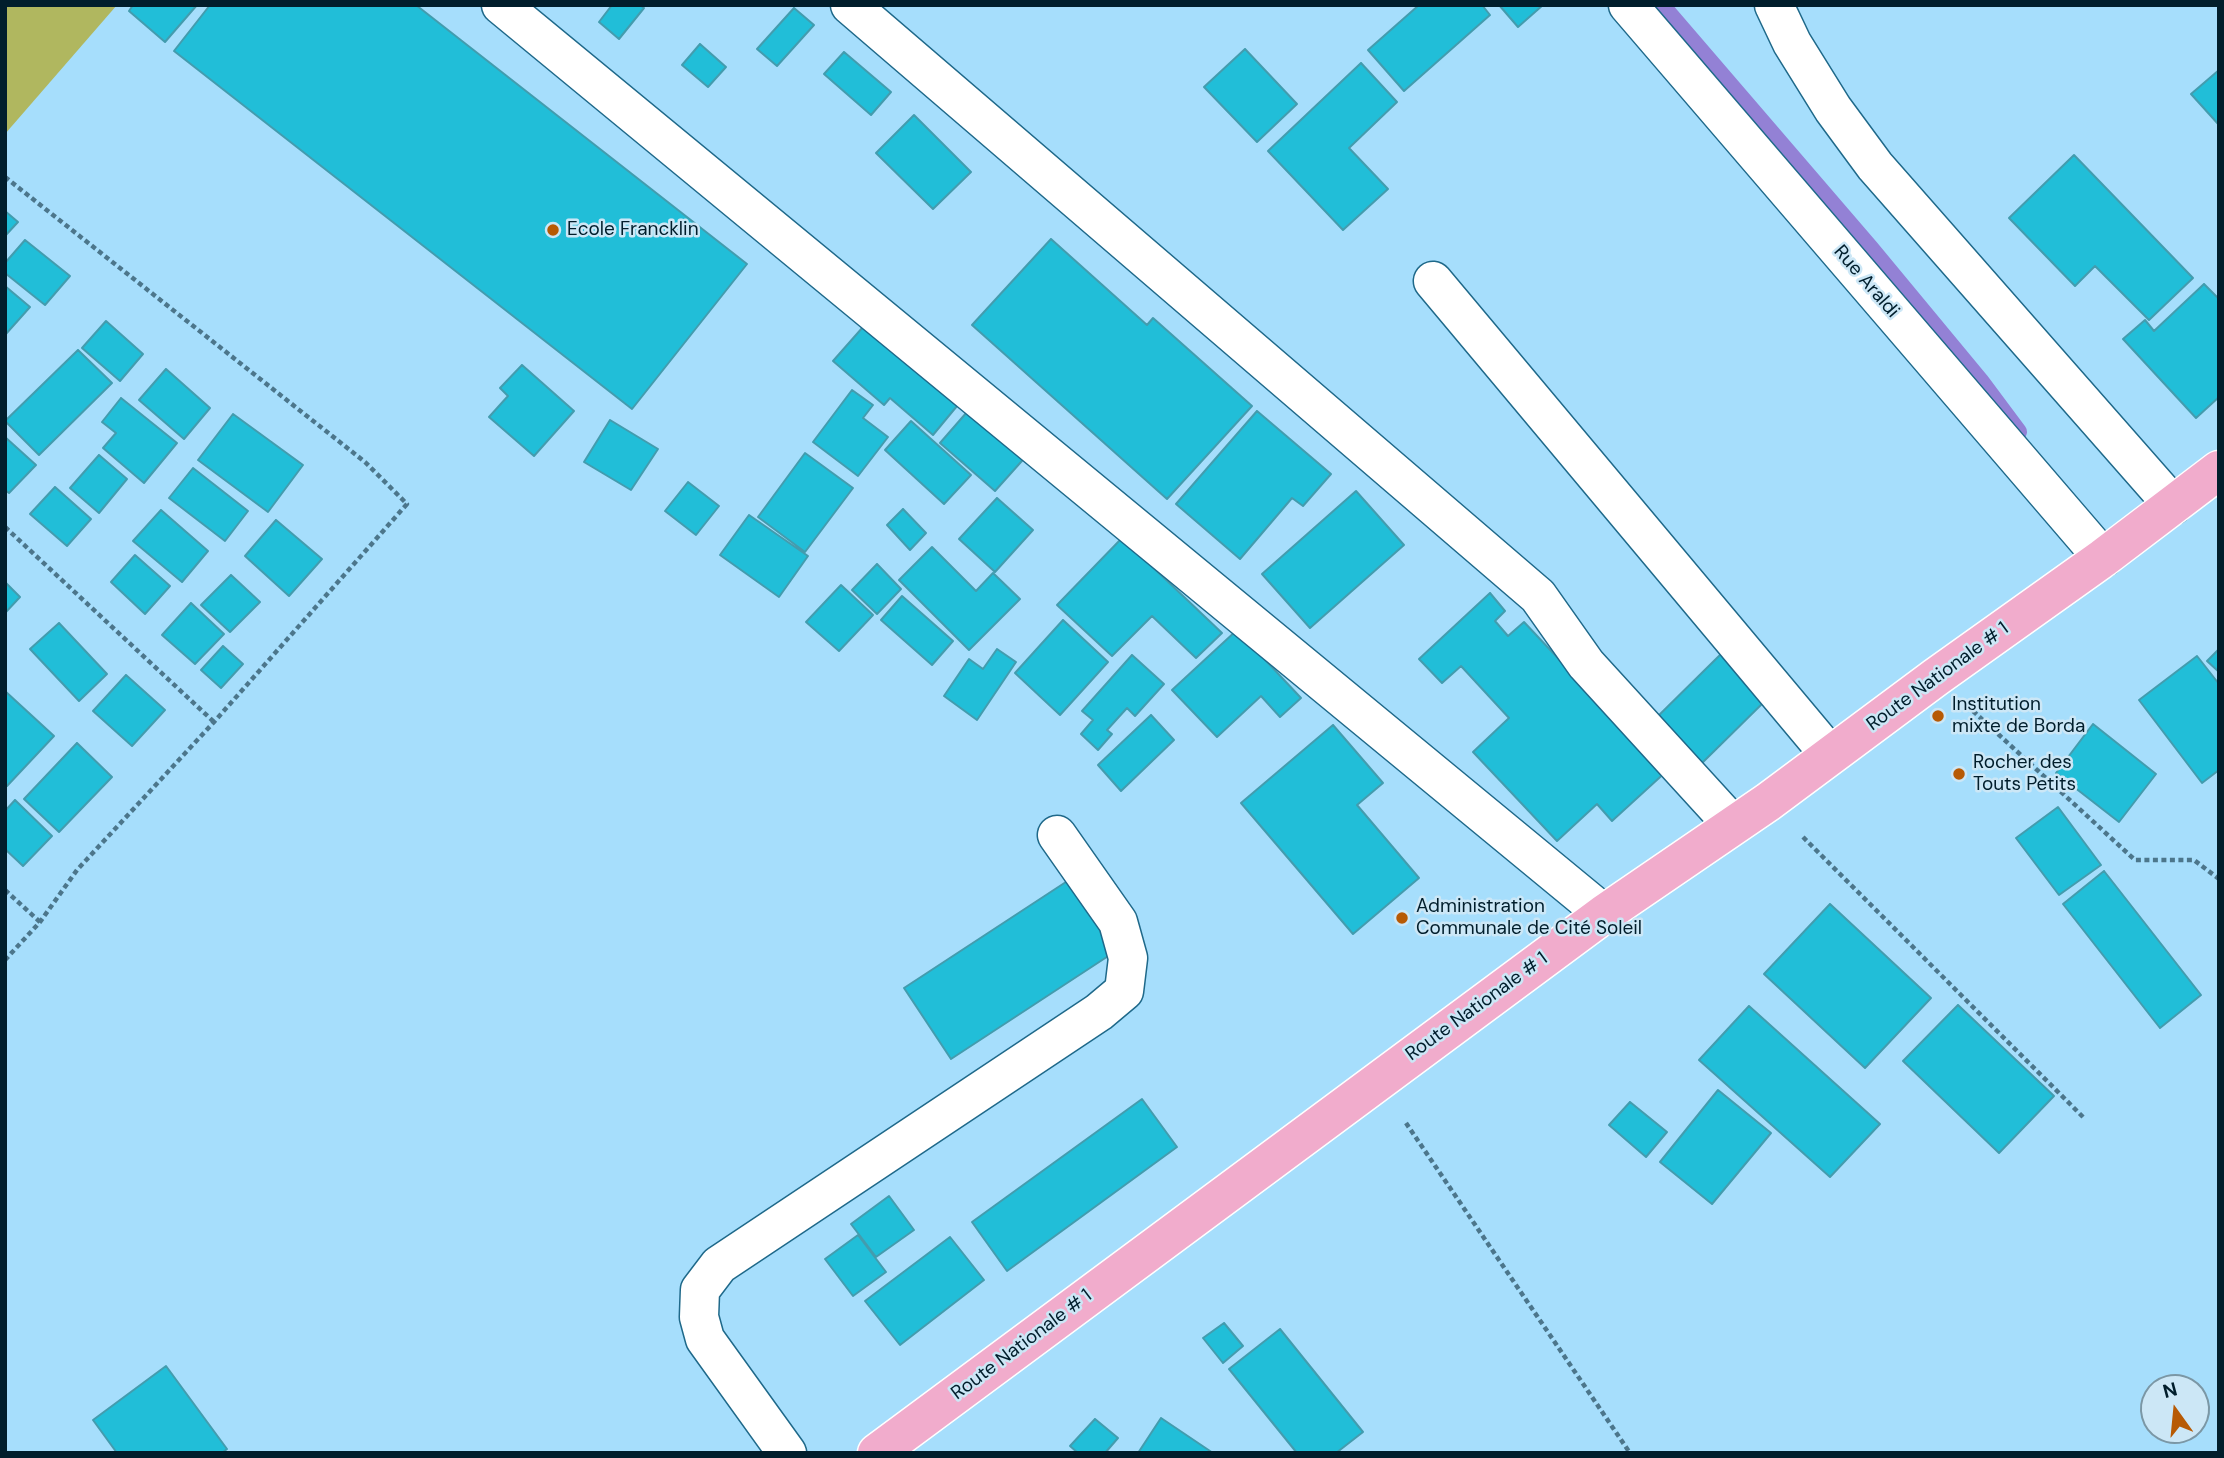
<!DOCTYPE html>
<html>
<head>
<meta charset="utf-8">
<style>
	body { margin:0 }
	#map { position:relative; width:2224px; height:1458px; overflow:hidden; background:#a6defc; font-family:"DM Sans",sans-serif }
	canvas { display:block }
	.frame { position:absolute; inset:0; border:7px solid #011e2c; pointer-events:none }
	.north { position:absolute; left:2140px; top:1374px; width:70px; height:70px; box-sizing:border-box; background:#cce7f6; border:2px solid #7b97a5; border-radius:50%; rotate:345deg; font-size:19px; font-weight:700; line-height:28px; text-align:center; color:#011e2c }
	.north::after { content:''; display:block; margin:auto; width:24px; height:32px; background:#b75a04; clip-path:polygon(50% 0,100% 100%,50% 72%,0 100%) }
</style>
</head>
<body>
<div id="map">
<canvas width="2224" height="1458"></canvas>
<div class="frame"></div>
<div class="north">N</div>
</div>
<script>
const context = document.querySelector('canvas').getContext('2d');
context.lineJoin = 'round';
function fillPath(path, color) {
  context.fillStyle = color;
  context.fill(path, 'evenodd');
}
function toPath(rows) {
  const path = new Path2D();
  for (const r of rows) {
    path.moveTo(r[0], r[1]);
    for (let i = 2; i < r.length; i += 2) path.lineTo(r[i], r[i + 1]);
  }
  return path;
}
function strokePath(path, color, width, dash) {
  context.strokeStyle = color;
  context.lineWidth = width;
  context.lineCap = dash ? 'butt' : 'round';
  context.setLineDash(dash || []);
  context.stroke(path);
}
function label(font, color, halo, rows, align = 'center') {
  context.font = font + ' "DM Sans",sans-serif';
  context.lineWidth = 5;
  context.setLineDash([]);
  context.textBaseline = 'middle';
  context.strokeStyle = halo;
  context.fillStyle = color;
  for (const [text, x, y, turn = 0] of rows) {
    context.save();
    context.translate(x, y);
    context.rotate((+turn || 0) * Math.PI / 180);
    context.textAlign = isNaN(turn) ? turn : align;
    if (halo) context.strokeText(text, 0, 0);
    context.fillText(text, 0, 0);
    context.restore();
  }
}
fillPath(toPath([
	[5,5,117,5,5,134]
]), '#b0b75f');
strokePath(toPath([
	[1661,5,1870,248,1980,381,2018,432]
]), '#9381d5', 18);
const building = toPath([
	[133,5,197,5,165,42,129,11,133,5],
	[210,5,416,5,747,264,632,409,174,51,210,5],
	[612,5,640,5,644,8,619,39,599,22,612,5],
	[1419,5,1482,5,1490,15,1404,91,1368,50,1419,5],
	[1499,5,1543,5,1518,27,1499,5],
	[794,8,814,25,777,66,757,49,794,8],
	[700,44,726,67,708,87,682,65,700,44],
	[1245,49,1297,104,1257,142,1204,87,1245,49],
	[844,52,891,92,871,115,824,74,844,52],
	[1361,63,1397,102,1349,148,1388,189,1343,230,1268,151,1361,63],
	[2219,70,2219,125,2191,94,2219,70],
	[914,115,971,172,933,209,876,153,914,115],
	[2074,155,2193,278,2149,320,2095,266,2075,286,2009,218,2074,155],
	[5,211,18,222,5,236,5,211],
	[1051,239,1147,325,1153,318,1252,406,1167,499,972,325,1051,239],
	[25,240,70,276,45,305,5,273,5,263,25,240],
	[2204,284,2219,299,2219,397,2196,418,2123,339,2145,320,2154,331,2204,284],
	[5,286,30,307,5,335,5,286],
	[106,321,143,354,120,381,82,348,106,321],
	[863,327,957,406,933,435,890,398,884,405,833,361,863,327],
	[78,350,112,383,39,455,5,421,78,350],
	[522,365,574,411,534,456,489,417,508,396,500,388,522,365],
	[166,369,210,408,184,439,139,400,166,369],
	[852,390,873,405,863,418,888,437,858,476,813,442,852,390],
	[121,398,177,443,144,483,103,448,116,433,102,422,121,398],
	[974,404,1029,453,995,491,940,443,974,404],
	[1257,411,1331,474,1303,506,1292,498,1240,559,1176,504,1257,411],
	[233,414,303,465,268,512,198,460,233,414],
	[610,420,658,449,631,490,584,462,610,420],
	[911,421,971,475,944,504,885,450,911,421],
	[5,437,36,465,9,493,5,490,5,437],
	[805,453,853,488,805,552,758,517,805,453],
	[99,455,127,479,99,513,70,488,99,455],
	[193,468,248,511,225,541,169,498,193,468],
	[688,482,719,506,696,535,665,511,688,482],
	[55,487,91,519,67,546,30,514,55,487],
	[1356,491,1404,545,1310,628,1262,574,1356,491],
	[997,498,1033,530,995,572,959,539,997,498],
	[903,509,926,533,910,550,887,525,903,509],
	[161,510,208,551,182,582,133,541,161,510],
	[749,515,808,556,779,597,720,555,749,515],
	[276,520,322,559,289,596,245,556,276,520],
	[1122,538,1222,633,1196,658,1152,616,1112,656,1057,605,1122,538],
	[932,547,976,591,993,573,1020,599,969,650,899,580,932,547],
	[135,555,170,586,145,614,111,582,135,555],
	[877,564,901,589,877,614,852,590,877,564],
	[231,575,260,602,230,632,201,605,231,575],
	[5,582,20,597,5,613,5,582],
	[841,585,873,615,839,651,806,622,841,585],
	[1490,593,1505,611,1495,621,1508,636,1524,622,1614,718,1670,768,1612,821,1597,804,1557,841,1473,752,1509,718,1461,666,1442,683,1419,659,1490,593],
	[902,596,953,641,932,665,881,620,902,596],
	[191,603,224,634,195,664,162,635,191,603],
	[1063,620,1108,662,1060,715,1015,673,1063,620],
	[59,623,107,674,79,701,30,649,59,623],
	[1237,630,1301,698,1280,717,1261,696,1217,737,1172,690,1237,630],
	[223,646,243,664,221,688,201,670,223,646],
	[997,649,1016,662,977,720,944,696,969,659,983,669,997,649],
	[2219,649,2219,672,2207,661,2219,649],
	[1721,654,1767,699,1697,768,1651,723,1721,654],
	[1132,655,1164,684,1135,716,1127,708,1107,730,1112,734,1098,750,1081,734,1093,720,1082,711,1132,655],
	[2197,656,2219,684,2219,770,2202,783,2139,700,2197,656],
	[126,675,165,710,132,746,93,711,126,675],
	[5,691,54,736,7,786,5,784,5,691],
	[1151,715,1174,740,1121,791,1098,765,1151,715],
	[2093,724,2156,774,2119,822,2056,773,2093,724],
	[1333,725,1383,783,1357,805,1419,878,1353,934,1241,803,1333,725],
	[77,743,112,777,59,832,24,799,77,743],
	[15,800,52,836,23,866,5,849,5,811,15,800],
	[2058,807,2101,865,2059,895,2016,838,2058,807],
	[2104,871,2201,995,2160,1028,2063,904,2104,871],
	[1072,878,1119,949,951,1059,904,988,1072,878],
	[1830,904,1931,998,1865,1068,1764,974,1830,904],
	[1958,1005,2054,1096,1999,1153,1903,1061,1958,1005],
	[1749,1006,1880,1124,1830,1177,1699,1060,1749,1006],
	[1718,1090,1771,1133,1712,1204,1660,1162,1718,1090],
	[1142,1099,1177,1147,1007,1271,972,1222,1142,1099],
	[1630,1102,1667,1132,1646,1157,1609,1125,1630,1102],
	[889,1196,914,1230,876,1257,851,1224,889,1196],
	[858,1235,886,1272,853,1296,825,1259,858,1235],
	[950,1237,984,1280,900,1345,865,1301,950,1237],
	[1224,1323,1243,1346,1223,1363,1203,1338,1224,1323],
	[1280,1329,1363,1432,1336,1453,1297,1453,1229,1369,1280,1329],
	[166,1366,227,1449,222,1453,117,1453,93,1420,166,1366],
	[1161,1418,1213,1453,1138,1453,1161,1418],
	[1095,1419,1118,1438,1105,1453,1078,1453,1070,1446,1095,1419]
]);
fillPath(building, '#21bed8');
strokePath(building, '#439cae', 2);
const minor = toPath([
	[501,5,1604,914],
	[850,5,1538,596,1586,664,1733,825],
	[1628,5,2103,558],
	[1774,5,1792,43,1833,109,1875,166,2173,505],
	[1433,281,1830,755],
	[787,1453,705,1339,699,1317,700,1290,719,1265,1099,1012,1124,991,1128,958,1118,922,1057,835]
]);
const major = toPath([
	[877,1453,1604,914,1768,802,1936,677,2103,558,2219,470]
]);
strokePath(minor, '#1f698a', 41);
strokePath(major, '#fff', 41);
strokePath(toPath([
	[5,177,365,462,407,504,214,722,77,870,40,922,5,960],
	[5,527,214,722],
	[1973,711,2135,860,2194,860,2219,879],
	[1803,837,2084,1118],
	[5,890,40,922],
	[1406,1123,1630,1453]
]), '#4c768b', 4.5, [5, 3.5]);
strokePath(minor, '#fff', 38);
strokePath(major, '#f1accc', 38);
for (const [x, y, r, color] of [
	[553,230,7,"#b75a04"],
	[1938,716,7,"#b75a04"],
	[1959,774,7,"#b75a04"],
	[1402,918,7,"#b75a04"]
]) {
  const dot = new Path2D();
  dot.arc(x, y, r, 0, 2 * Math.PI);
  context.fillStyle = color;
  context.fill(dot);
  strokePath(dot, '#cce7f6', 2.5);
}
label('19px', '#011e2c', '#cce7f6', [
	["Ecole Francklin",567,230],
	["Institution",1952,705],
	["mixte de Borda",1952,727],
	["Rocher des",1973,763],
	["Touts Petits",1973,785],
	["Administration",1416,907],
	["Communale de Cité Soleil",1416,929]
], 'left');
label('19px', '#011e2c', '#cce7f6', [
	["Rue Araldi",1866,282,49],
	["Route Nationale # 1",1938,677,-36],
	["Route Nationale # 1",1477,1007,-36],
	["Route Nationale # 1",1022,1345,-37]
]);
</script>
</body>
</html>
